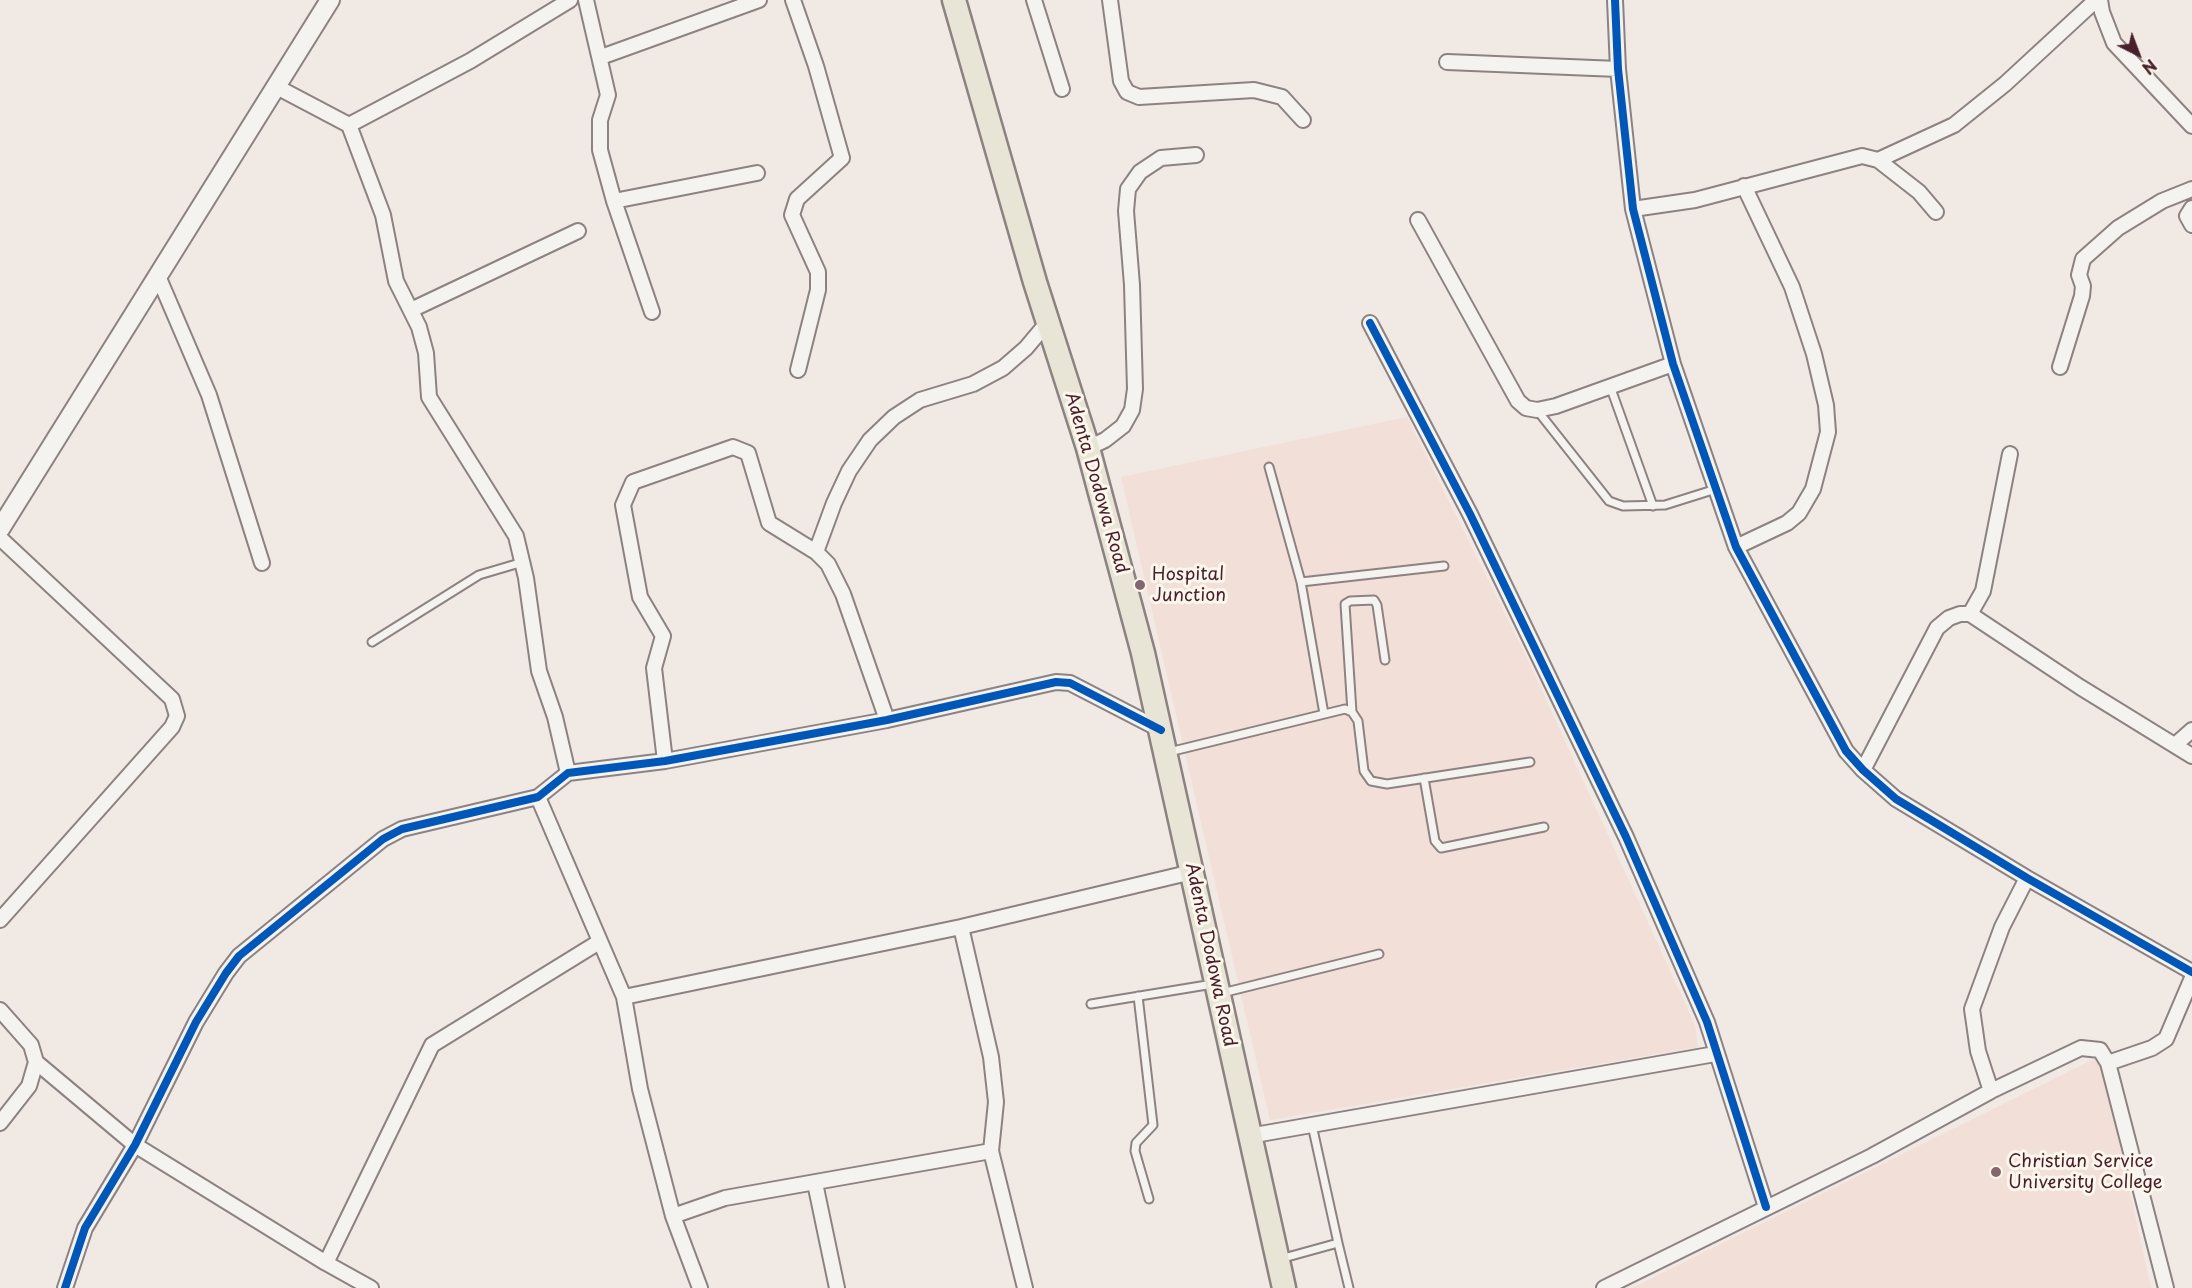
<!DOCTYPE html>
<html>
<head>
<meta charset="utf-8">
<style>
	body { margin:0 }
	#map { position:relative; width:2192px; height:1288px; overflow:hidden; background:#f1e9e4; font-family:"Playpen Sans",sans-serif }
	canvas { display:block }
	.north { position:absolute; left:2108px; top:24px; width:60px; height:60px; -webkit-text-stroke:4px #fbf7ec; paint-order:stroke; rotate:138deg; font-size:16px; font-weight:700; line-height:24px; text-align:center; color:#4a1f2b }
	.north::after { content:''; display:block; margin:auto; width:21px; height:27px; background:#4a1f2b; clip-path:polygon(50% 0,100% 100%,50% 72%,0 100%) }
</style>
</head>
<body>
<div id="map">
<canvas width="2192" height="1288"></canvas>
<div class="north">N</div>
</div>
<script>
const context = document.querySelector('canvas').getContext('2d');
context.lineJoin = 'round';
function fillPath(path, color) {
  context.fillStyle = color;
  context.fill(path, 'evenodd');
}
function toPath(rows) {
  const path = new Path2D();
  for (const r of rows) {
    path.moveTo(r[0], r[1]);
    for (let i = 2; i < r.length; i += 2) path.lineTo(r[i], r[i + 1]);
  }
  return path;
}
function strokePath(path, color, width, dash) {
  context.strokeStyle = color;
  context.lineWidth = width;
  context.lineCap = dash ? 'butt' : 'round';
  context.setLineDash(dash || []);
  context.stroke(path);
}
function label(font, color, halo, rows, align = 'center') {
  context.font = font + ' "Playpen Sans",sans-serif';
  context.lineWidth = 6;
  context.setLineDash([]);
  context.textBaseline = 'middle';
  context.strokeStyle = halo;
  context.fillStyle = color;
  for (const [text, x, y, turn = 0] of rows) {
    context.save();
    context.translate(x, y);
    context.rotate((+turn || 0) * Math.PI / 180);
    context.textAlign = isNaN(turn) ? turn : align;
    if (halo) context.strokeText(text, 0, 0);
    context.fillText(text, 0, 0);
    context.restore();
  }
}
fillPath(toPath([
	[1407,417,1526,656,1695,1025,1698,1047,1270,1120,1121,477],
	[2100,1056,2151,1288,1632,1288]
]), '#f2dfd7');
const service = toPath([
	[1610,386,1653,506],
	[1537,410,1609,501,1623,506,1665,505,1716,489],
	[1269,467,1301,582,1324,714],
	[1301,582,1444,566],
	[372,642,479,575,523,562],
	[1352,712,1345,604,1350,601,1374,600,1377,605,1385,660],
	[1169,752,1345,709,1352,712,1358,721,1364,771,1371,781,1387,784,1530,762],
	[1424,778,1435,841,1441,848,1544,827],
	[1222,993,1379,954],
	[1138,996,1153,1125,1136,1143,1135,1151,1149,1199],
	[1091,1004,1213,984],
	[1338,1243,1349,1288],
	[1280,1259,1338,1243,1312,1125]
]);
const minor = toPath([
	[586,0,608,95,600,120,600,150,614,201,652,312],
	[793,0,816,66,842,158,797,199,792,215,818,272,818,290,798,370],
	[1034,0,1062,89],
	[1110,0,1121,81,1127,92,1139,97,1254,90,1282,97,1303,120],
	[1615,0,1618,69,1633,209,1673,364,1736,547,1846,751,1863,770,1896,799,2027,878,2192,972],
	[2100,0,2102,12,2114,43,2192,126],
	[601,57,759,0],
	[1447,62,1618,69],
	[275,86,349,125,383,215,396,281,419,327,426,353,429,397,516,536,526,578,539,671,555,717,568,773],
	[349,125,470,61,570,0],
	[1878,160,1954,125,2005,84,2096,0],
	[614,201,757,173],
	[2192,208,2187,216,2192,225],
	[1633,209,1695,200,1862,156,1878,160,1919,192,1936,212],
	[1418,220,1518,401,1526,408,1537,410,1556,406,1673,364],
	[158,276,209,395,262,563],
	[411,310,578,231],
	[1370,323,1470,514,1626,837,1707,1022,1766,1207],
	[2060,367,2082,296,2083,286,2079,275,2083,259,2118,228,2162,201,2192,189],
	[1088,448,1105,440,1123,426,1132,410,1135,389,1132,285,1126,211,1128,189,1140,172,1161,158,1196,155],
	[0,538,172,699,177,716,172,727,0,920],
	[1736,547,1787,523,1799,513,1813,489,1828,432,1826,405,1814,354,1792,287,1744,186],
	[816,552,834,503,849,471,870,440,894,417,920,400,973,384,1003,368,1026,348,1047,323],
	[1970,614,1983,591,2010,454],
	[2175,745,2192,730],
	[665,761,654,668,663,636,640,597,623,505,633,482,733,447,748,453,769,523,816,552,828,564,843,594,887,720],
	[1863,770,1937,628,1949,618,1960,614,1970,614,2080,687,2192,756],
	[538,797,624,997,640,1089,673,1216,700,1288],
	[961,927,991,1057,996,1102,991,1151,1025,1288],
	[624,997,961,927,1192,872],
	[0,1010,31,1045,36,1062,29,1086,0,1123],
	[36,1062,135,1145,326,1263,371,1288],
	[2108,1063,2152,1048,2166,1039,2192,978],
	[1991,1091,1978,1051,1972,1009,2002,927,2027,878],
	[1249,1136,1715,1054],
	[815,1183,837,1288],
	[673,1216,725,1198,991,1151],
	[326,1263,432,1045,599,942],
	[65,1288,85,1228,135,1145,196,1022,226,973,239,956,383,839,402,829,538,797,568,773,665,761,887,720,1056,682,1070,683,1161,730],
	[1604,1288,1872,1156,1991,1091,2081,1048,2100,1050,2108,1063,2166,1288]
]);
const tertiary = toPath([
	[0,529,330,0]
]);
const primary = toPath([
	[954,0,1035,282,1088,448,1143,653,1284,1288]
]);
strokePath(service, '#8d8282', 11);
strokePath(minor, '#8d8282', 18);
strokePath(tertiary, '#8d8282', 22);
strokePath(primary, '#8d8282', 27);
strokePath(service, '#f5f3ef', 7);
strokePath(minor, '#f5f3ef', 14);
strokePath(tertiary, '#f5f3ef', 18);
strokePath(primary, '#e8e5d6', 22);
strokePath(toPath([
	[1615,0,1618,69,1633,209,1673,364,1736,547,1846,751,1863,770,1896,799,2027,878,2192,972],
	[1370,323,1470,514,1626,837,1707,1022,1766,1207],
	[65,1288,85,1228,135,1145,196,1022,226,973,239,956,383,839,402,829,538,797,568,773,665,761,887,720,1056,682,1070,683,1161,730]
]), '#0057b8', 8);
for (const [x, y, r, color] of [
	[1140,585,6,"#84666c"],
	[1996,1172,6,"#84666c"]
]) {
  const dot = new Path2D();
  dot.arc(x, y, r, 0, 2 * Math.PI);
  context.fillStyle = color;
  context.fill(dot);
  strokePath(dot, '#fbf7ec', 2);
}
label('18px', '#4a1f2b', '#fbf7ec', [
	["Adenta Dodowa Road",1096,483,74],
	["Adenta Dodowa Road",1210,955,78]
]);
label('18px', '#4a1f2b', '#fbf7ec', [
	["Hospital",1152,575],
	["Junction",1152,596],
	["Christian Service",2008,1162],
	["University College",2008,1183]
], 'left');
</script>
</body>
</html>
